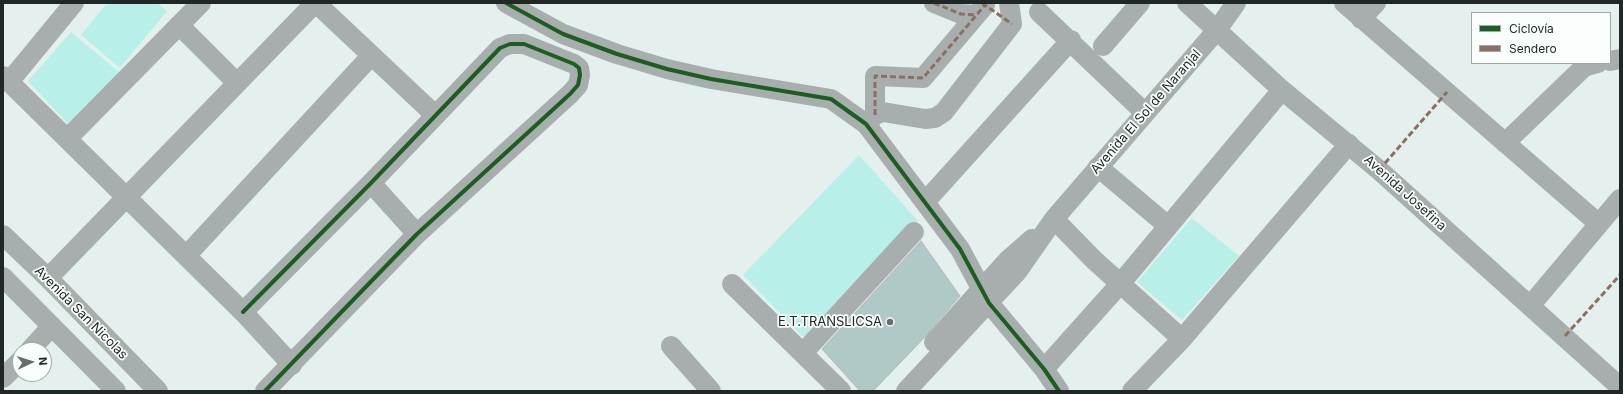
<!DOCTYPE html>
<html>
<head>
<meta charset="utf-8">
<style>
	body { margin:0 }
	#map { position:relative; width:1623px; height:394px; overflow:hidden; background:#e4f0ee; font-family:Inter,sans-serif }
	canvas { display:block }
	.frame { position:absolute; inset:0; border:4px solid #202827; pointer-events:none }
	.legend { position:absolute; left:1471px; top:12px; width:140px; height:52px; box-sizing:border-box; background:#fafefd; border:1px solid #a3a8a7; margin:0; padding:5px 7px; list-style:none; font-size:12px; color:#202827 }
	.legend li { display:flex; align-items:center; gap:8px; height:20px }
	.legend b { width:20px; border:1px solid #a3a8a7 }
	.north { position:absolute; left:12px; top:342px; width:40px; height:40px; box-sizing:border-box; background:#fafefd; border:1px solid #a3a8a7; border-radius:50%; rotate:86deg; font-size:11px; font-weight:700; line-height:16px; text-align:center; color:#202827 }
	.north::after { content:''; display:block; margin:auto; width:14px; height:18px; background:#656e6d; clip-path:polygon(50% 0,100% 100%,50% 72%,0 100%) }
</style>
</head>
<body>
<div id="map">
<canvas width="1623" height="394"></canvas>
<div class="frame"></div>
<ul class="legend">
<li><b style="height:5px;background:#1b5e20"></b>Ciclovía</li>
<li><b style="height:5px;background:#8d6e63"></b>Sendero</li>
</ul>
<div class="north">N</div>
</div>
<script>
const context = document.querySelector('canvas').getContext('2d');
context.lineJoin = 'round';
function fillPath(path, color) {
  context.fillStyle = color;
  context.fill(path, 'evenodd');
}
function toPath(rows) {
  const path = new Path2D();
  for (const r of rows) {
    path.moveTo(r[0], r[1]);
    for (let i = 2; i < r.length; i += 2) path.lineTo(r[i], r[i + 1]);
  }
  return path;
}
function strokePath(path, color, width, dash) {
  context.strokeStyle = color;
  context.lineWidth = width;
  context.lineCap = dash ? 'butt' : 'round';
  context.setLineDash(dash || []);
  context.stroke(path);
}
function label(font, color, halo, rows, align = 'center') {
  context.font = font + ' Inter,sans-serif';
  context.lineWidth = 3.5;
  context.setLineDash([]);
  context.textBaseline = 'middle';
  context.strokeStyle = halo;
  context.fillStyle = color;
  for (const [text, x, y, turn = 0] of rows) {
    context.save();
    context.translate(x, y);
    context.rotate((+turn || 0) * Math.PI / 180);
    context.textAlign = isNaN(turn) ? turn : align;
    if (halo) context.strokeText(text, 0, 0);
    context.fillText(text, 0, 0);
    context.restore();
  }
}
fillPath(toPath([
	[107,3,157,3,167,11,120,68,81,35],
	[71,32,120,73,71,127,28,81],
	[859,155,918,221,804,338,743,275],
	[1192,218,1239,256,1182,320,1137,282]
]), '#b9efe9');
const building = toPath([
	[921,241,960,296,923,339,873,391,860,391,822,349,921,241]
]);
fillPath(building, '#aec9c6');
strokePath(building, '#b0bab8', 1);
strokePath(toPath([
	[316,3,435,115],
	[506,3,563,34,617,54,667,69,711,79,831,99,866,124,960,249,989,303,1044,369,1059,391],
	[934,3,961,14,976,15],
	[1187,3,1282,90,1379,170,1620,387],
	[1344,3,1599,224],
	[1039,12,1144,112],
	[1361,19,1376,3],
	[179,25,237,83],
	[1103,46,1140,3],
	[1610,61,1620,59],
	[3,76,243,312,292,365],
	[9,82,74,3],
	[875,115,875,76,923,78,985,5],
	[866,124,875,115,883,112,925,119,935,118,944,112,1012,24,1009,3],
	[67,139,201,3],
	[1505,143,1584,67,1598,63],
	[1098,167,1168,226],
	[371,183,417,234],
	[925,202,1071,40],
	[1054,219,1094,260,1182,339],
	[3,235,48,278,158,391],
	[186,256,371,56],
	[3,277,116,391],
	[48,278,315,3],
	[732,284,841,391],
	[1530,306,1620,199],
	[243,312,371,183,500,48,510,44,524,44,574,64,579,68,580,75,578,85,570,94,417,234,265,391],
	[934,342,1008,260,1032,239],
	[671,346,711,391],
	[30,350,52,326],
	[803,353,914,232],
	[1044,369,1120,284,1282,90],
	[3,378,20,361],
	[906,391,1017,272,1054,219,1217,30,1236,3],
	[1132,391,1182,339,1349,144]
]), '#a8aead', 20);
strokePath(toPath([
	[934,3,961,14,976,15],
	[982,3,1012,24],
	[875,115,875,76,923,78,985,5],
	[1379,170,1447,92],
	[1565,336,1620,275]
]), '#8d6e63', 3, [6, 3]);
strokePath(toPath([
	[506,3,563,34,617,54,667,69,711,79,831,99,866,124,960,249,989,303,1044,369,1059,391],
	[243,312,371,183,500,48,510,44,524,44,574,64,579,68,580,75,578,85,570,94,417,234,265,391]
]), '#1b5e20', 4);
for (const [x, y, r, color] of [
	[890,322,4,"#656e6d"]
]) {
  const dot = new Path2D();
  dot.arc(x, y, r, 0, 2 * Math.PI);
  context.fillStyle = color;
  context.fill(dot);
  strokePath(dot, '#fafefd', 1.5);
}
label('13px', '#202827', '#fafefd', [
	["Avenida El Sol de Naranjal",1146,112,-49],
	["Avenida Josefina",1405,193,42],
	["Avenida San Nicolas",81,313,45]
]);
label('13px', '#202827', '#fafefd', [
	["E.T.TRANSLICSA",882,322]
], 'right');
</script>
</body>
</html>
